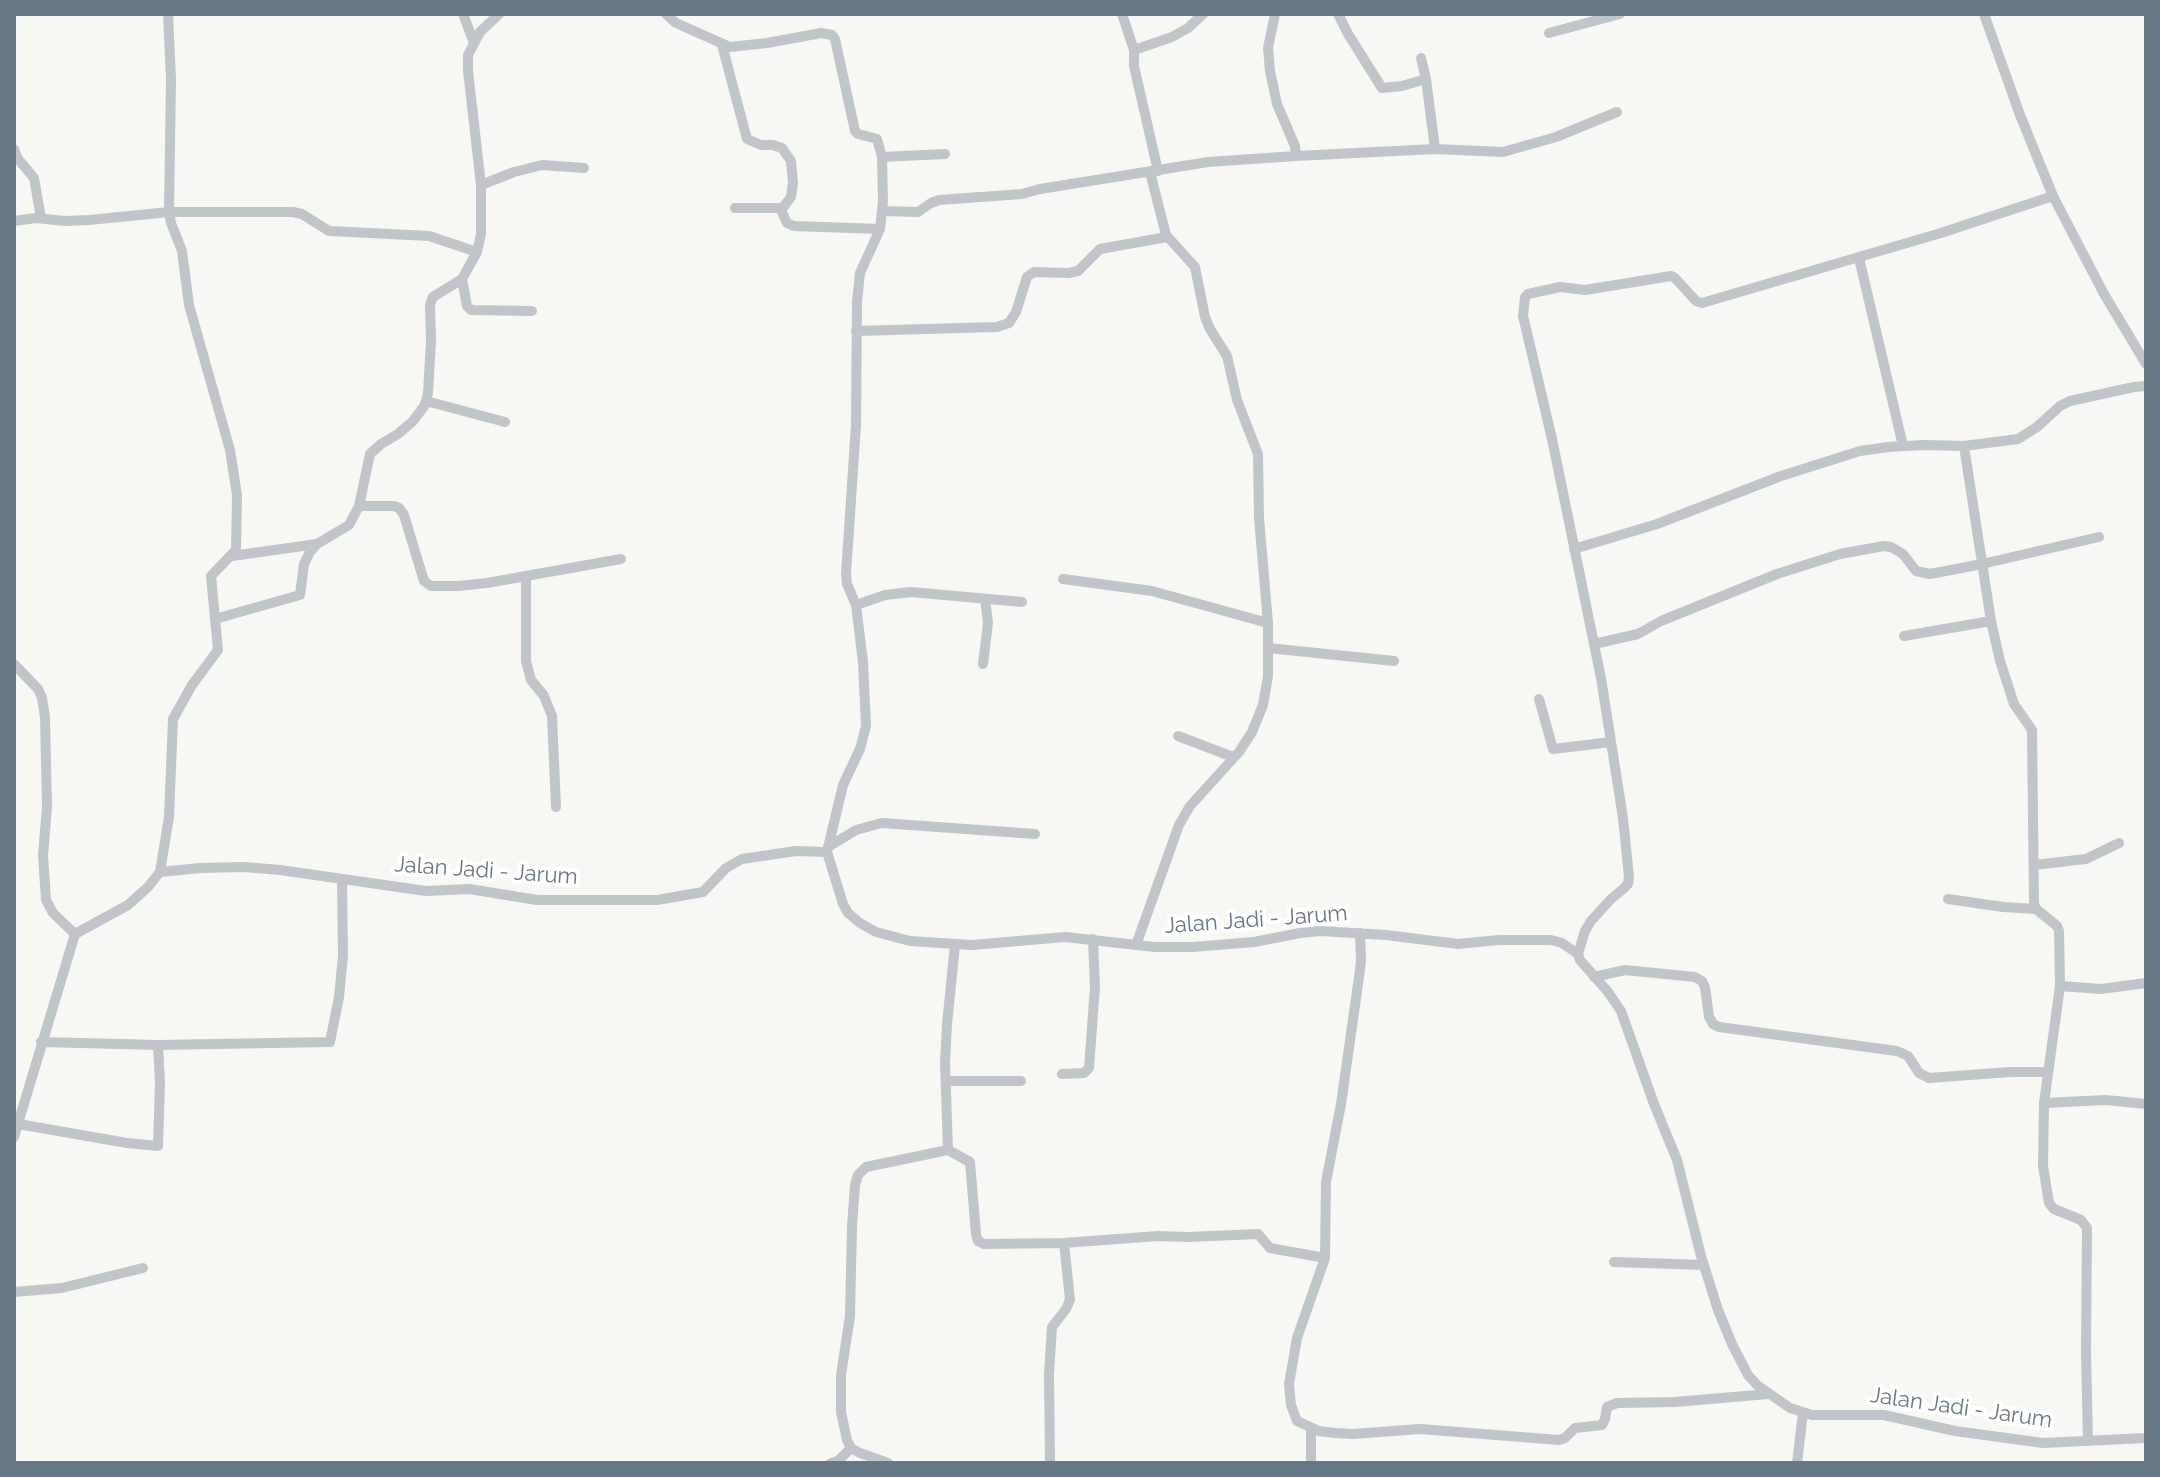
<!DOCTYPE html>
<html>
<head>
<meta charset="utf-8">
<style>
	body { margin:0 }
	#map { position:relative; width:2160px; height:1477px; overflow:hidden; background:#f7f7f4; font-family:Raleway,sans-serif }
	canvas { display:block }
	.frame { position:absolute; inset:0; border:16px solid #667886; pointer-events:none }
</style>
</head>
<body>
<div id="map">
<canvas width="2160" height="1477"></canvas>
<div class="frame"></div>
</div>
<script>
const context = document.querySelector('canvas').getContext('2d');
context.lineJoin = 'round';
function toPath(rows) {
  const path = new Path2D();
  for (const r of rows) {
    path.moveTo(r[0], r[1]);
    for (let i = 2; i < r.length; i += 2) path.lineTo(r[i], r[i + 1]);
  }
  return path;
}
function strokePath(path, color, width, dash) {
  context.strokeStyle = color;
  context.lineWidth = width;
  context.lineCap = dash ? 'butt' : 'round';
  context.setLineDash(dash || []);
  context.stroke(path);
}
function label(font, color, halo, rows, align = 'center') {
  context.font = font + ' Raleway,sans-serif';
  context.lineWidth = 8;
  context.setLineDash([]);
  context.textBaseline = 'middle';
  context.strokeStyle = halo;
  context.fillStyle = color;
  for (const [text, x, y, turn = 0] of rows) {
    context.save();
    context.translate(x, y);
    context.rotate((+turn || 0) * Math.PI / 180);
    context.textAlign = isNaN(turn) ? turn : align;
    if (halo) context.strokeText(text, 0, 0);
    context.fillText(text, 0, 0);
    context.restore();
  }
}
strokePath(toPath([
	[463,14,474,43],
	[499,14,480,32,468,55,468,71,481,185,481,234,477,252,462,279,433,297,430,305,431,341,428,393,425,405,413,421,398,434,381,444,370,454,359,506,394,506,399,508,404,515,424,581,431,586,458,586,487,583,621,559],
	[666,14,676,23,730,47,767,43,821,33,832,35,835,39,855,131,858,134,877,139,882,157,883,201,880,229,860,273,857,302,856,425,846,574,847,584,856,605,863,662,866,726,860,749,843,785,827,852],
	[1122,14,1134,50],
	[1338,14,1348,34,1382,88,1402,86,1426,79],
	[1984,14,2020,115,2053,196,2104,294,2146,364],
	[1549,33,1620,14],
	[722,45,747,139,761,145,773,145,782,148,791,161,793,183,791,197,781,210],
	[14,149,18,159,34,178,41,218],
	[1435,149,1503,152,1556,137,1617,112],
	[1296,156,1435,149,1426,79,1421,58],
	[882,157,945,154],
	[1158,171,1134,66,1134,50,1172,37,1188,28,1203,14],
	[481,185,514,172,542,165,584,168],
	[735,208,778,208,781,210,787,223,794,226,880,229],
	[882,211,918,212,931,203,939,200,1022,194,1040,189,1208,162,1296,156,1295,146,1277,104,1270,71,1268,48,1275,14],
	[14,221,36,218,65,221,89,220,169,212,293,212,302,214,329,231,429,236,477,252],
	[1859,258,1903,446],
	[462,279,467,306,471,310,532,311],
	[856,331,997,327,1009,323,1016,312,1027,277,1034,272,1068,273,1078,271,1100,249,1167,237],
	[426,401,505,422],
	[1574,549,1657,524,1781,476,1860,451,1888,447,1924,445,1964,446],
	[232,556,317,544],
	[526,576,526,661,531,680,544,696,552,716,556,807],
	[1063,579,1152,591,1268,623],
	[856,605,885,595,911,592,1022,602],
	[215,619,300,595,304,564,310,552,317,544,349,525,359,506],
	[1904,636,1991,621],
	[1594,644,1638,634,1661,621,1777,574,1840,554,1884,546,1891,547,1903,554,1916,571,1930,574,1982,564,2099,537],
	[1268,648,1394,661],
	[14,664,38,689,42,698,45,717,47,807,43,855,46,900,53,913,75,934],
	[983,664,988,623,985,599],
	[1539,699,1553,749,1611,742],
	[1178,736,1233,757],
	[828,847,856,830,882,823,1035,834],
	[2034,865,2086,859,2119,843],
	[160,872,169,817,173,719,192,685,218,650,211,576,236,550,237,495,230,450,189,305,182,251,171,223,169,212,171,79,168,14],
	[1948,899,2003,907,2036,909],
	[1360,933,1361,961,1359,977,1341,1104,1326,1182,1325,1258,1297,1338,1289,1384,1291,1405,1297,1421,1319,1431,1335,1433,1353,1434,1420,1429,1559,1440,1565,1438,1575,1428,1602,1425,1605,1419,1607,1407,1617,1403,1675,1402,1768,1394],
	[1136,945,1179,825,1190,806,1239,752,1252,732,1263,705,1268,676,1268,623,1259,518,1258,454,1237,400,1227,356,1210,329,1205,317,1195,267,1166,235,1150,172],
	[1578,954,1585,931,1591,921,1611,899,1623,889,1628,884,1629,877,1623,818,1601,678,1552,439,1523,316,1525,297,1528,294,1560,287,1585,290,1671,276,1675,278,1696,301,1702,303,1941,233,2053,196],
	[1594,977,1625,970,1695,977,1702,981,1705,987,1709,1017,1713,1024,1719,1027,1897,1051,1908,1056,1919,1073,1929,1078,2010,1072,2048,1072],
	[2060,986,2101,989,2146,983],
	[41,1042,158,1045,330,1042,339,997,343,956,342,879],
	[1062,1074,1084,1073,1089,1068,1095,987,1093,939],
	[946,1081,1021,1081],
	[2044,1103,2106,1100,2146,1104],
	[18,1124,127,1143,158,1146,160,1083,158,1045],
	[14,1137,75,934,128,905,148,887,160,872,200,868,244,867,280,870,426,891,469,889,537,900,657,900,703,892,726,868,742,859,796,851,827,852,843,904,848,913,860,923,876,932,910,941,972,945,1065,937,1155,947,1193,947,1254,942,1300,933,1320,931,1386,935,1458,944,1499,940,1551,940,1562,943,1578,954,1580,960,1608,992,1621,1011,1654,1104,1677,1160,1701,1256,1718,1310,1732,1344,1748,1375,1757,1385,1790,1408,1812,1415,1884,1415,1955,1431,2043,1443,2146,1438],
	[948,1150,970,1162,976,1234,978,1241,984,1244,1064,1243,1158,1236,1188,1237,1258,1234,1270,1248,1325,1258],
	[1614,1262,1704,1265],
	[14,1292,62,1288,143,1268],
	[2088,1441,2086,1353,2087,1228,2081,1220,2054,1209,2049,1203,2043,1166,2044,1103,2060,986,2059,931,2057,926,2036,909,2034,903,2032,730,2014,704,2000,661,1991,621,1964,446,2018,439,2037,427,2060,406,2070,401,2134,387,2146,386],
	[831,1463,838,1461,851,1448],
	[888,1463,860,1453,851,1448,847,1440,841,1412,841,1375,850,1316,852,1226,855,1185,858,1175,866,1167,948,1150,945,1063,947,1024,955,945],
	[1050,1463,1049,1374,1052,1327,1066,1309,1070,1300,1064,1243],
	[1311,1463,1311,1428],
	[1797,1463,1803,1413]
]), '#c0c5c9', 10);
label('22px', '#667886', '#fff', [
	["Jalan Jadi - Jarum",486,871,4],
	["Jalan Jadi - Jarum",1256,920,-4],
	["Jalan Jadi - Jarum",1961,1408,8]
]);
</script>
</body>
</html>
